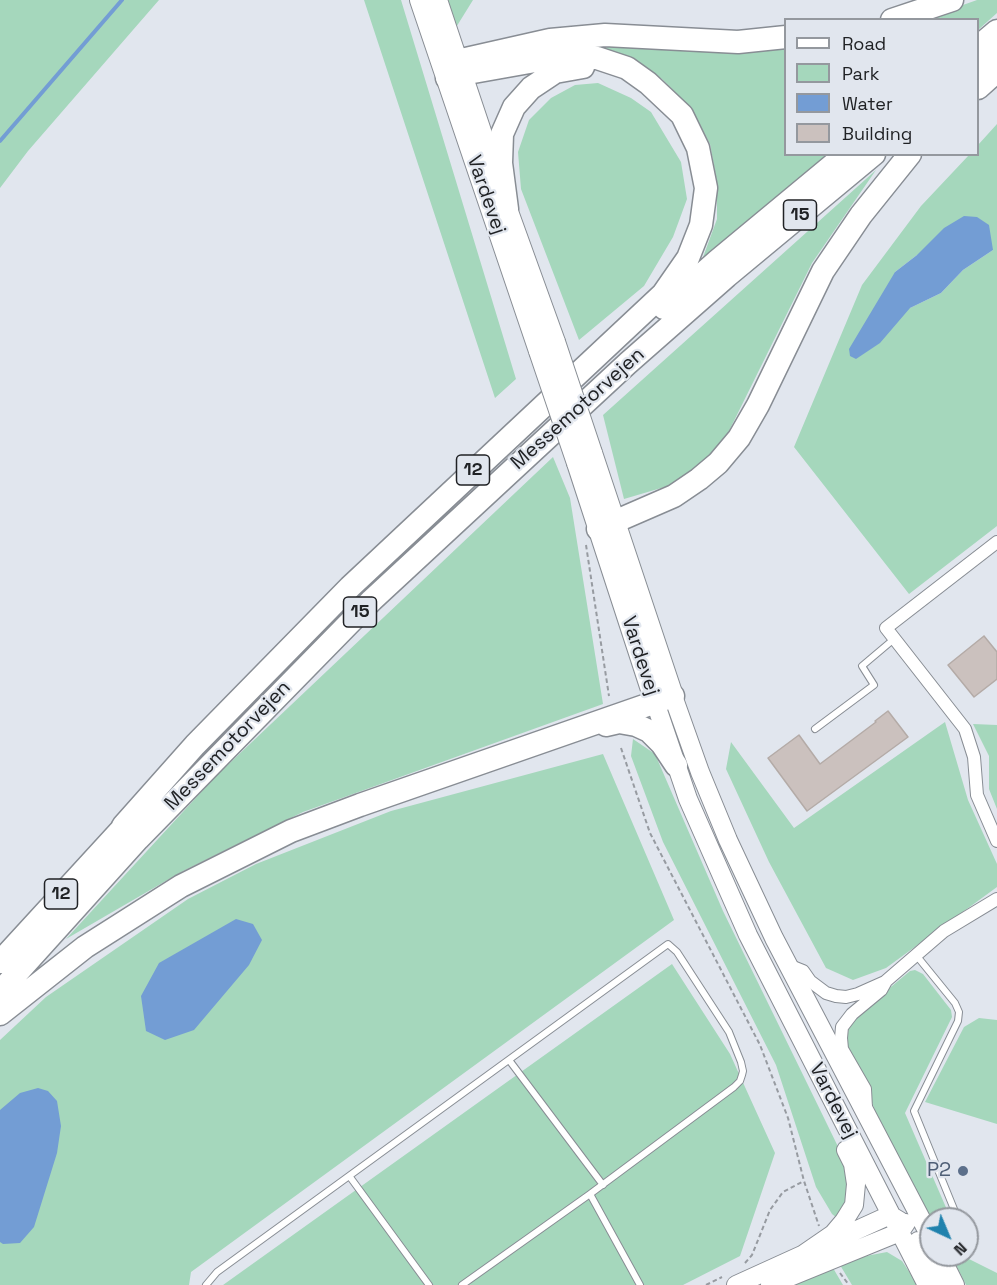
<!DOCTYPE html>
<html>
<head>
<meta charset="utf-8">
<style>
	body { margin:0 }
	#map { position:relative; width:997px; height:1285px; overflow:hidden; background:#e1e6ee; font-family:"Space Grotesk",sans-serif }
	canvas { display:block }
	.legend { position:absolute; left:784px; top:18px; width:195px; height:138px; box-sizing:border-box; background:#e1e6ee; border:2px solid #94989e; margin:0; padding:8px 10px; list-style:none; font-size:18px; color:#202225 }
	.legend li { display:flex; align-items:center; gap:12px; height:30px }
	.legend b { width:30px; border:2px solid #94989e }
	.north { position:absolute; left:919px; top:1207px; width:60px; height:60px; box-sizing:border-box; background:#e1e6ee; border:2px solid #94989e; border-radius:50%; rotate:136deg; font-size:16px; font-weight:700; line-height:24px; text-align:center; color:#202225 }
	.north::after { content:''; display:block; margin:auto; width:21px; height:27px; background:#2082ad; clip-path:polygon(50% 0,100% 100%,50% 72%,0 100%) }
</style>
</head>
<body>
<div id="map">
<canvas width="997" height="1285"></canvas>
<ul class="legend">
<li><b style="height:8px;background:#fff"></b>Road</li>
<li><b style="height:16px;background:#a5d7bc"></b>Park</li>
<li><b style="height:16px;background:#739dd4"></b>Water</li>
<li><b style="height:16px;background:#cbc1be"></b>Building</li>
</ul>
<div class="north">N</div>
</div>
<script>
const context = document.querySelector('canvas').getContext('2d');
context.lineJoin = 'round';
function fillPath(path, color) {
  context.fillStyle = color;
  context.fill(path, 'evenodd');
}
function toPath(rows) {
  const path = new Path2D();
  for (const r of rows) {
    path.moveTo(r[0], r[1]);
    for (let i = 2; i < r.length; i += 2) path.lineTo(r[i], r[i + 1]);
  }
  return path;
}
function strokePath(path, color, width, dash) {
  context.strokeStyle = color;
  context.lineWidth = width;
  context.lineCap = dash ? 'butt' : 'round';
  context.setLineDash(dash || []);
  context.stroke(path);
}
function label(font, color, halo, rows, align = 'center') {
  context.font = font + ' "Space Grotesk",sans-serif';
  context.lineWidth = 4.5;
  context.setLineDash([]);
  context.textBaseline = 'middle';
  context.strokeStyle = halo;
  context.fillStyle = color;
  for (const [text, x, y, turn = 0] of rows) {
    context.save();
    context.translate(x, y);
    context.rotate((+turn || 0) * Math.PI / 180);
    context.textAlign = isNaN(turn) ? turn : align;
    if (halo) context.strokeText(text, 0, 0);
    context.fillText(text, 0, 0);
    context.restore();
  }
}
fillPath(toPath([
	[0,0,159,0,28,151,0,188],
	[364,0,401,0,516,379,495,398],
	[446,0,473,0,455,29],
	[977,0,997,0,997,13,978,30,978,20,921,20],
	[607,42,785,45,786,154,828,155,702,260,717,219,717,182,710,144,692,109,662,79,636,63,575,47],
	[598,83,631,98,651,112,681,162,687,199,673,237,644,286,579,340,521,189,518,152,529,120,551,98,575,85],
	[997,124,997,526,909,594,794,447,862,285,921,206,969,155,978,154,978,145],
	[993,250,963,270,941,293,910,308,895,272,917,255],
	[876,170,812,263,728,433,705,461,668,486,624,499,603,415],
	[553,457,570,498,603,704,303,812,183,871,66,939,215,777],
	[945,722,968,800,997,864,997,887,886,968,853,980,826,968,769,862,726,769,731,742,794,828],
	[973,724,997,725,997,809,989,789,989,756],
	[633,739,655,754,723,911,846,1163,849,1180,847,1201,837,1218,832,1214,816,1187,776,1065,663,842,631,756],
	[603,754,674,920,191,1272,189,1285,0,1285,0,1040,46,997,188,899,256,864,391,811],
	[672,964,730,1054,775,1153,740,1256,683,1285,223,1285],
	[915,970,923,974,951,1010,952,1017,905,1113,951,1219,931,1219,879,1122,869,1094,849,1052,847,1041,849,1026,856,1016,910,971],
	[979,1018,997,1020,997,1124,925,1102,964,1027],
	[887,1252,902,1261,918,1285,852,1285,840,1265,866,1256],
	[951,1255,967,1255,969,1259,997,1273,997,1285,966,1285],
	[833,1268,843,1285,790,1285]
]), '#a5d7bc');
fillPath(toPath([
	[964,216,977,217,989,225,993,250,963,270,941,293,910,308,880,343,856,359,850,356,849,349,895,272,917,255,944,228],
	[236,919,253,924,262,940,249,965,194,1030,165,1040,146,1031,141,996,159,963],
	[38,1088,48,1091,57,1101,61,1126,57,1153,34,1227,20,1243,3,1244,0,1242,0,1110,20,1093]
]), '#739dd4');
strokePath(toPath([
	[0,141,122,0]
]), '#739dd4', 4);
const building = toPath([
	[984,636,997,652,997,679,974,697,948,665,984,636],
	[888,711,908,737,807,811,768,758,799,735,820,764,876,722,875,721,888,711]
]);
fillPath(building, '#cbc1be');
strokePath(building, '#b4aba7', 1.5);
const lane = toPath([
	[815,729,874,685,862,666,894,639],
	[916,955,955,1003,959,1012,958,1021,914,1111,958,1219],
	[509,1060,603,1185],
	[350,1177,429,1285],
	[206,1285,217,1272,668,944,677,952,729,1032,741,1062,743,1071,742,1075,740,1081,734,1087,590,1194],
	[462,1285,590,1194,640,1285]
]);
const street = toPath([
	[997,542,886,628,965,729,974,757,977,795,997,841],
	[788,965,803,971,810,981,826,993,836,996,846,997,858,994,885,982],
	[866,1108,865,1089,842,1049,841,1038,842,1027,852,1014,881,990,886,981,944,931,997,899]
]);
const secondary = toPath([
	[673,696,700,772,728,840,774,938,931,1238],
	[655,702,688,799,748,935,927,1285],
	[918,1241,941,1285],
	[940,1255,955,1285],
	[801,1256,833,1234,844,1221,854,1205,856,1184,853,1164,846,1150],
	[736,1285,890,1215,900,1221],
	[770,1285,900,1232,906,1223]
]);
const primary = toPath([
	[420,0,539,351],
	[437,0,507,209,555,342],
	[592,453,673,696],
	[577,463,655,702]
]);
const highway = toPath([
	[892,20,952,0],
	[978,47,997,31],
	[457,61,550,40,605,35,738,42,786,37],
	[978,68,997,52],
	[978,88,997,71],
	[507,209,501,163,502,134,514,107,531,88,555,72,583,67],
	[664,308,717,261,846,154],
	[598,529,674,496,699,479,718,463,739,438,758,405,823,271,861,215,910,154],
	[606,725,619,722,636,725,649,731,662,744,676,765],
	[123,826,195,745,350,587,663,294,688,258,701,225,706,188,698,148,682,115,648,83,627,68,597,58,569,55,462,74,447,78],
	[0,962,133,817],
	[0,992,138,839,372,600,628,363,727,276,874,154],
	[0,1014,85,947,181,886,291,831,360,805,673,696]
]);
strokePath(lane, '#888d94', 8);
strokePath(street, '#888d94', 14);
strokePath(secondary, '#888d94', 20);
strokePath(primary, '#888d94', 22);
strokePath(highway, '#888d94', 25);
strokePath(toPath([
	[586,545,609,696],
	[621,748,650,833,760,1045,788,1118,804,1181,819,1226],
	[745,1263,752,1255,770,1210,783,1192,804,1181],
	[840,1273,849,1285],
	[706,1285,722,1277]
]), '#979ba1', 2, [4.5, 3]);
strokePath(lane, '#fff', 6);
strokePath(street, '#fff', 12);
strokePath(secondary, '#fff', 18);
strokePath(primary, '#fff', 20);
strokePath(highway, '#fff', 22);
const primaryBridge = toPath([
	[555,342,592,453],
	[539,351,577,463]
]);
strokePath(primaryBridge, '#888d94', 22, []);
strokePath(primaryBridge, '#fff', 20);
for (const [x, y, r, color] of [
	[963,1171,6,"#5c6f8a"]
]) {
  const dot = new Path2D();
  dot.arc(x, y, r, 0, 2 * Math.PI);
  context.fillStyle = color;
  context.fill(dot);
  strokePath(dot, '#e1e6ee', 2);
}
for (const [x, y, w] of [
	[800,215,33],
	[473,470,33],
	[360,612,33],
	[61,894,33]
]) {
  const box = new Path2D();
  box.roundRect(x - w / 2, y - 15, w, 30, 4.5);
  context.fillStyle = '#e1e6ee';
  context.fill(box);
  strokePath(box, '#202225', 1.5);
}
label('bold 18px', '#202225', null, [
	["15",800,215],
	["12",473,470],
	["15",360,612],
	["12",61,894]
]);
label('20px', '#202225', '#e1e6ee', [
	["Vardevej",486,195,71],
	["Messemotorvejen",578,409,-42],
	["Vardevej",640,656,72],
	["Messemotorvejen",228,746,-46],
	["Vardevej",833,1101,63]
]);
label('20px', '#4e5e75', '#e1e6ee', [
	["P2",951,1171]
], 'right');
</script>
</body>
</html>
